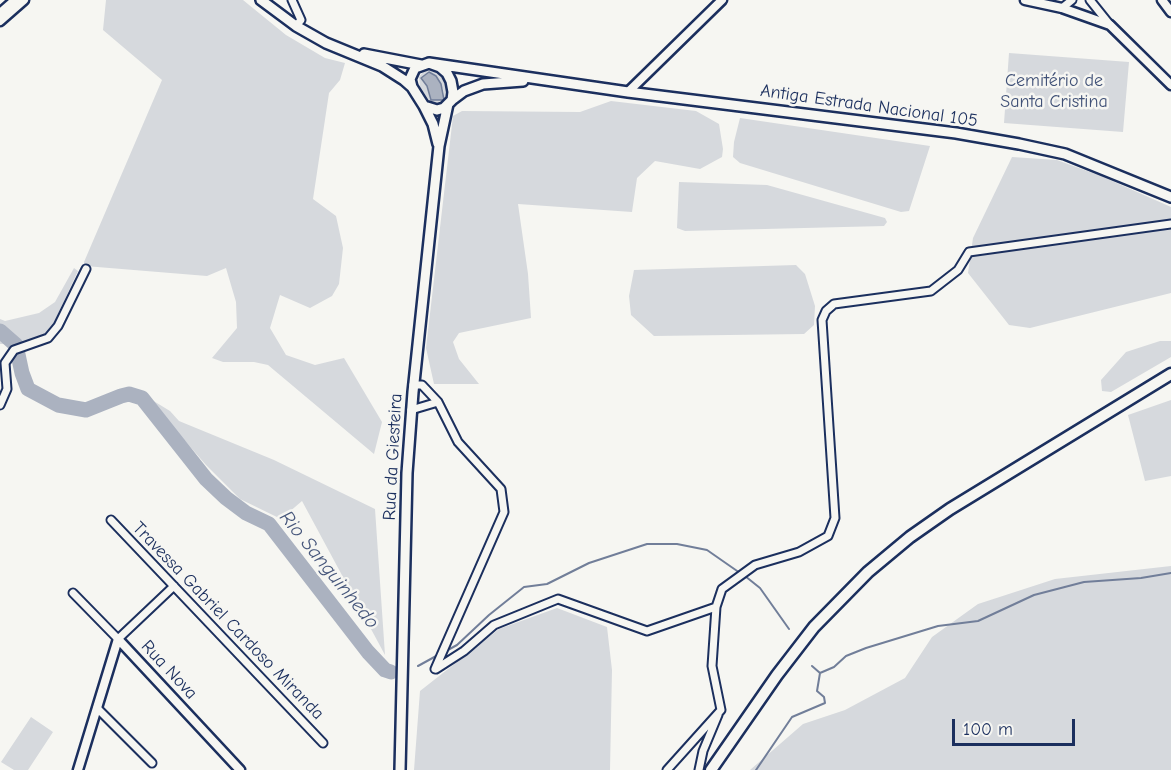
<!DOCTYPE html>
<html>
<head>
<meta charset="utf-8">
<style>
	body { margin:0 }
	#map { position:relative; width:1171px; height:770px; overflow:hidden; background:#f6f6f2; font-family:"Comic Neue",sans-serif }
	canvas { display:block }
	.scale { position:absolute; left:952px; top:719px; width:123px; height:27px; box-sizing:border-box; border:3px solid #1b2f5e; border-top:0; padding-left:8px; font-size:18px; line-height:21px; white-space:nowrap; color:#1b2f5e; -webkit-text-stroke:4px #f6f6f2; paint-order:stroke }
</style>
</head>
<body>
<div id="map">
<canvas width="1171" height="770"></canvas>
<div class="scale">100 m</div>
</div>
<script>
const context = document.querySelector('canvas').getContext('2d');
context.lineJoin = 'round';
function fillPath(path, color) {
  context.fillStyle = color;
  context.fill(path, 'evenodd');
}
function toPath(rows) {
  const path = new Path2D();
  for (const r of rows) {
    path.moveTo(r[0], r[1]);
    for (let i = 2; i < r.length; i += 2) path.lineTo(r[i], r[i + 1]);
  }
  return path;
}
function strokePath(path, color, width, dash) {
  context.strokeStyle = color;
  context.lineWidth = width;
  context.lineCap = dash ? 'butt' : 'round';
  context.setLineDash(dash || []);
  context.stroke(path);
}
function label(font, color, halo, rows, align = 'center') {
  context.font = font + ' "Comic Neue",sans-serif';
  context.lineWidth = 5;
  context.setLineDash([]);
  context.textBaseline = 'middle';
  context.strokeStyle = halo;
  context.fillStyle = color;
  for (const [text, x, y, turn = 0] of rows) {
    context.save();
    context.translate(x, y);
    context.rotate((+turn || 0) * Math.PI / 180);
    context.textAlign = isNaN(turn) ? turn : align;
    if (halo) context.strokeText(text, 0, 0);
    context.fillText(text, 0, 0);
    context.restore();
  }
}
fillPath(toPath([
	[106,0,243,0,286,35,325,58,345,63,340,80,329,93,313,199,336,216,343,248,339,284,332,296,310,308,280,295,270,328,286,355,315,365,344,358,382,422,374,454,268,365,254,362,223,362,212,358,237,328,236,302,226,268,207,276,85,266,84,262,162,80,103,30],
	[1009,53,1129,62,1123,132,1004,123],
	[428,70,438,73,447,83,447,96,441,103,430,102,420,87,419,77,423,72],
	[431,74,443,89,444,100,432,100,427,86,422,78],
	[611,101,696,111,719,124,723,149,722,157,700,169,655,161,637,178,632,212,518,204,528,274,531,318,459,333,453,342,459,359,479,384,434,384,426,348,453,116,462,111,580,112],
	[740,118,930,146,909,211,901,212,740,163,733,157,734,142],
	[1012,157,1057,160,1101,176,1171,207,1171,293,1030,328,1009,325,968,273,973,238],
	[679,182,767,185,885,218,887,222,884,226,685,231,677,228],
	[796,265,805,274,815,306,814,325,804,334,654,336,631,315,629,296,634,270],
	[74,268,78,271,49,333,20,344,0,344,0,319,5,321,39,313,55,302],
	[1160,341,1171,341,1171,357,1111,392,1102,391,1101,380,1126,352],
	[147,397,170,411,179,421,274,460,375,509,385,655,302,501,281,519,240,499,206,465],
	[1171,400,1171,476,1145,481,1128,415],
	[1171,566,1171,770,750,770,803,724,845,710,905,678,932,637,978,604,1055,579],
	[557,608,607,627,612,670,610,770,414,770,420,691,499,629],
	[31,717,53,732,28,770,14,770,1,762]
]), '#d6d9dd');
const water = toPath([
	[429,72,436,76,441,84,444,100,431,100,427,86,421,78,429,72]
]);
fillPath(water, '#abb2c0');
strokePath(water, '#717e99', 1.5);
strokePath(toPath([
	[745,576,760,588,789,629],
	[446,651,457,645,489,615,524,587,547,584,589,563,647,544,677,544,707,550,740,573],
	[418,666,438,655],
	[812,666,820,673,834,667,846,656,866,648,938,626,978,621,1034,595,1084,582,1141,578,1171,573],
	[756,770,792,717,825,703,824,697,817,691,820,673]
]), '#717e99', 2);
strokePath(toPath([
	[0,331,16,345,22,373,28,389,58,405,86,410,121,396,129,394,142,398,206,479,226,498,246,513,269,524,368,652,385,670,391,672]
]), '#abb2c0', 15);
const minor = toPath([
	[292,0,301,20,296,26],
	[1090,0,1110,25],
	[1062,8,1072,0],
	[413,385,422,385,438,402,458,442,501,489,504,512,435,669],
	[0,405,7,389,5,363,14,350,48,338,58,326,86,269],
	[411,410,438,402],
	[111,520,323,743],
	[73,593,118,639,174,586],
	[436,669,464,651,494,625,558,599,647,631,716,607],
	[97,708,152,763],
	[667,770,721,710,712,666,716,607,722,589,755,565,799,552,828,536,835,518,822,320,826,311,834,304,931,291,958,270,969,252,1171,224],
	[699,770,703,751,718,715]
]);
const tertiary = toPath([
	[1025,0,1062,8,1110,25,1171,85],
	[1162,0,1171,12],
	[0,13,15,0],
	[0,21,24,0],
	[628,92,722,0],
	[78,770,118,639,240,770]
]);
const secondary = toPath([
	[261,0,296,26,326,43,382,66,404,80,412,87],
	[364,54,421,65],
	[429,63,628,92,956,133,1019,144,1065,154,1171,197],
	[452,100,464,91,483,84,523,81],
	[424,106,437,110,444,108,452,100,453,92,451,81,447,73,440,67,429,63,415,68,410,79,412,87,424,106,433,124,438,144],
	[400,770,407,473,413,392,439,146,448,104]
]);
const primary = toPath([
	[711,770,777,675,814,627,868,572,910,537,950,509,1171,374]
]);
strokePath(minor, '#1b2f5e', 11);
strokePath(tertiary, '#1b2f5e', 13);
strokePath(secondary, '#1b2f5e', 14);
strokePath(primary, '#1b2f5e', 15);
strokePath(minor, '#f6f6f2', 7);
strokePath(tertiary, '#f6f6f2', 8);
strokePath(secondary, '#f6f6f2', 9);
strokePath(primary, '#f6f6f2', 10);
label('18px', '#405177', '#f6f6f2', [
	["Cemitério de",1054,81],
	["Santa Cristina",1054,102]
]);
label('18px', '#1b2f5e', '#f6f6f2', [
	["Antiga Estrada Nacional 105",869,106,8],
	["Rua da Giesteira",393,457,-87],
	["Travessa Gabriel Cardoso Miranda",228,621,46],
	["Rua Nova",169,670,47]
]);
label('italic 20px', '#46567b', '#f6f6f2', [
	["Rio Sanguinhedo",329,570,51]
]);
</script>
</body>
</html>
